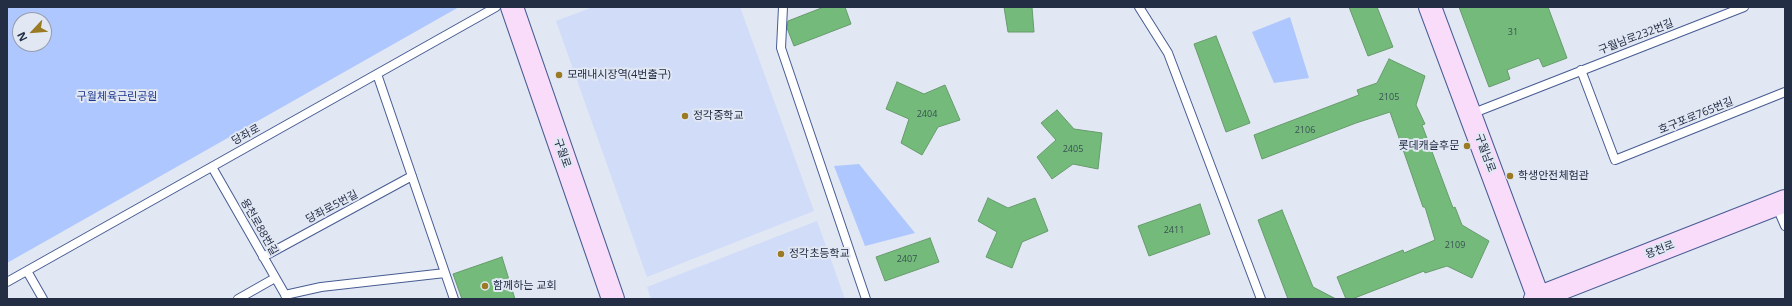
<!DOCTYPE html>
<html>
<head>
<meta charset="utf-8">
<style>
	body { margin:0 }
	#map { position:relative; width:1792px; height:306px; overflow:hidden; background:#e1e7f3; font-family:"Open Sans",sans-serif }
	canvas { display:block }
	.frame { position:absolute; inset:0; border:8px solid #232d44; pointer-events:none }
	.north { position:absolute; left:12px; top:12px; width:40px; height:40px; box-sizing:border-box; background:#e1e7f3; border:1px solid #959dad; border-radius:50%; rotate:244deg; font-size:11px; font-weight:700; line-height:16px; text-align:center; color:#232d44 }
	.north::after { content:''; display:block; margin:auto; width:14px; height:18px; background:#9b7a24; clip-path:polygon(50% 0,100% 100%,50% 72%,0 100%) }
</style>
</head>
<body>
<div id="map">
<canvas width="1792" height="306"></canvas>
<div class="frame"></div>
<div class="north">N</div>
</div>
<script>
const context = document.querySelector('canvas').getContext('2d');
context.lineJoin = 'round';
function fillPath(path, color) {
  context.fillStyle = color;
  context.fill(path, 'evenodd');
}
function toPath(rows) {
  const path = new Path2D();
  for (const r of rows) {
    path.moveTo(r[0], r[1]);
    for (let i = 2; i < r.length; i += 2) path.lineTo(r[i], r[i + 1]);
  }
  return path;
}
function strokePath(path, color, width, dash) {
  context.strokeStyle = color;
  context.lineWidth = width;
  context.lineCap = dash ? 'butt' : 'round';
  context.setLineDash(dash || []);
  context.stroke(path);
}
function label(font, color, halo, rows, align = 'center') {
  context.font = font + ' "Open Sans","Noto Sans KR",sans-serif';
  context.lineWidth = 4;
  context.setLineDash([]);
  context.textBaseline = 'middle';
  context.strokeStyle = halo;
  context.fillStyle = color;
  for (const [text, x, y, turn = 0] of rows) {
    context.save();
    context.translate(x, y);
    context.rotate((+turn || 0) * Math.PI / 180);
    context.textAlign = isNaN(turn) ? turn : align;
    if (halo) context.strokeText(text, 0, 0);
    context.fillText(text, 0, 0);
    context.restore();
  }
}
fillPath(toPath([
	[593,7,740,7,814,211,647,277,556,21],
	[817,221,845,299,651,299,647,287]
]), '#d0dcf8');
fillPath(toPath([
	[7,7,459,7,7,263],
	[20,20,44,20,44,44,20,44],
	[1290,17,1309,78,1274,83,1252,32],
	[859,164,915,233,865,246,834,166]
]), '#afc7ff');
const building = toPath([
	[824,7,845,7,851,24,794,46,787,28,788,21,824,7],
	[1004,7,1032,7,1034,32,1008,32,1004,7],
	[1349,7,1377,7,1393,47,1368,56,1349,7],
	[1459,7,1548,7,1567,58,1543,67,1539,58,1507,70,1510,79,1489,87,1459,7],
	[1216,36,1250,123,1226,132,1194,44,1216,36],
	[1389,59,1425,76,1416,105,1425,124,1422,125,1453,208,1455,207,1462,225,1489,241,1472,278,1447,266,1425,273,1424,271,1352,299,1346,299,1337,277,1403,250,1404,253,1435,240,1425,207,1423,207,1390,112,1356,123,1262,159,1254,135,1359,95,1357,90,1377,83,1389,59],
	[897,82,924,94,945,85,960,120,938,127,922,155,901,143,909,119,886,109,897,82],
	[1057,110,1074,129,1102,133,1098,169,1073,164,1052,179,1037,157,1056,140,1041,123,1057,110],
	[988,198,1008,208,1035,198,1048,231,1022,242,1012,268,986,257,997,232,978,221,988,198],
	[1200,204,1210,234,1149,256,1138,226,1200,204],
	[1282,210,1313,287,1336,299,1288,299,1258,220,1282,210],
	[930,238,939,262,885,281,876,257,930,238],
	[502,257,515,299,462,299,453,274,502,257]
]);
fillPath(building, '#74bb7b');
strokePath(building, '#669b6b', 1);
const lane = toPath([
	[783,7,781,48,866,299],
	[1139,7,1168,53,1261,299],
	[1581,70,1615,160,1785,92],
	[377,74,454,299],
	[1471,114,1744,7],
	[212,167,287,298],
	[1776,205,1785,226],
	[263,257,412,176],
	[27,271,43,299],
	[7,282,496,7],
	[285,295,321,287,445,273],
	[238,299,275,278]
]);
const secondary = toPath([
	[512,7,613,299],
	[1430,7,1539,299],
	[1535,299,1785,201]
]);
strokePath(lane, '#475c92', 10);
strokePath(secondary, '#475c92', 24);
strokePath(lane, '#fff', 8);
strokePath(secondary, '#f9dbfa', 22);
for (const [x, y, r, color] of [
	[559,75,4,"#9b7a24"],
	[685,116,4,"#9b7a24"],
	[1467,146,4,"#9b7a24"],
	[1510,176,4,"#9b7a24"],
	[781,254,4,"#9b7a24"],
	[485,286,4,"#9b7a24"]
]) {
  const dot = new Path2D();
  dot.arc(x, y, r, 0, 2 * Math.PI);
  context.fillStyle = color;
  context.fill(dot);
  strokePath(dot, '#e1e7f3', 1.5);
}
label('9px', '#375052', null, [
	["31",1513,32],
	["2105",1389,97],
	["2404",927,114],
	["2106",1305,130],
	["2405",1073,149],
	["2411",1174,230],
	["2109",1455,245],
	["2407",907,259]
]);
label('11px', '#232d44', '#e1e7f3', [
	["구월남로232번길",1636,37,-21],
	["호구포로765번길",1696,116,-22],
	["당좌로",246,135,-29],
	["구월로",562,153,71],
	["구월남로",1485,153,70],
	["당좌로5번길",332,207,-28],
	["용천로88번길",259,227,60],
	["용천로",1660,250,-21]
]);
label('11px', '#232d44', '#e1e7f3', [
	["모래내시장역(4번출구)",567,75],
	["정각중학교",693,116],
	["롯데캐슬후문",1459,146,"right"],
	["학생안전체험관",1518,176],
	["정각초등학교",789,254],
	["함께하는 교회",493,286]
], 'left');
label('11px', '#1f388e', '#e1e7f3', [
	["구월체육근린공원",117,97]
]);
</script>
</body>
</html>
